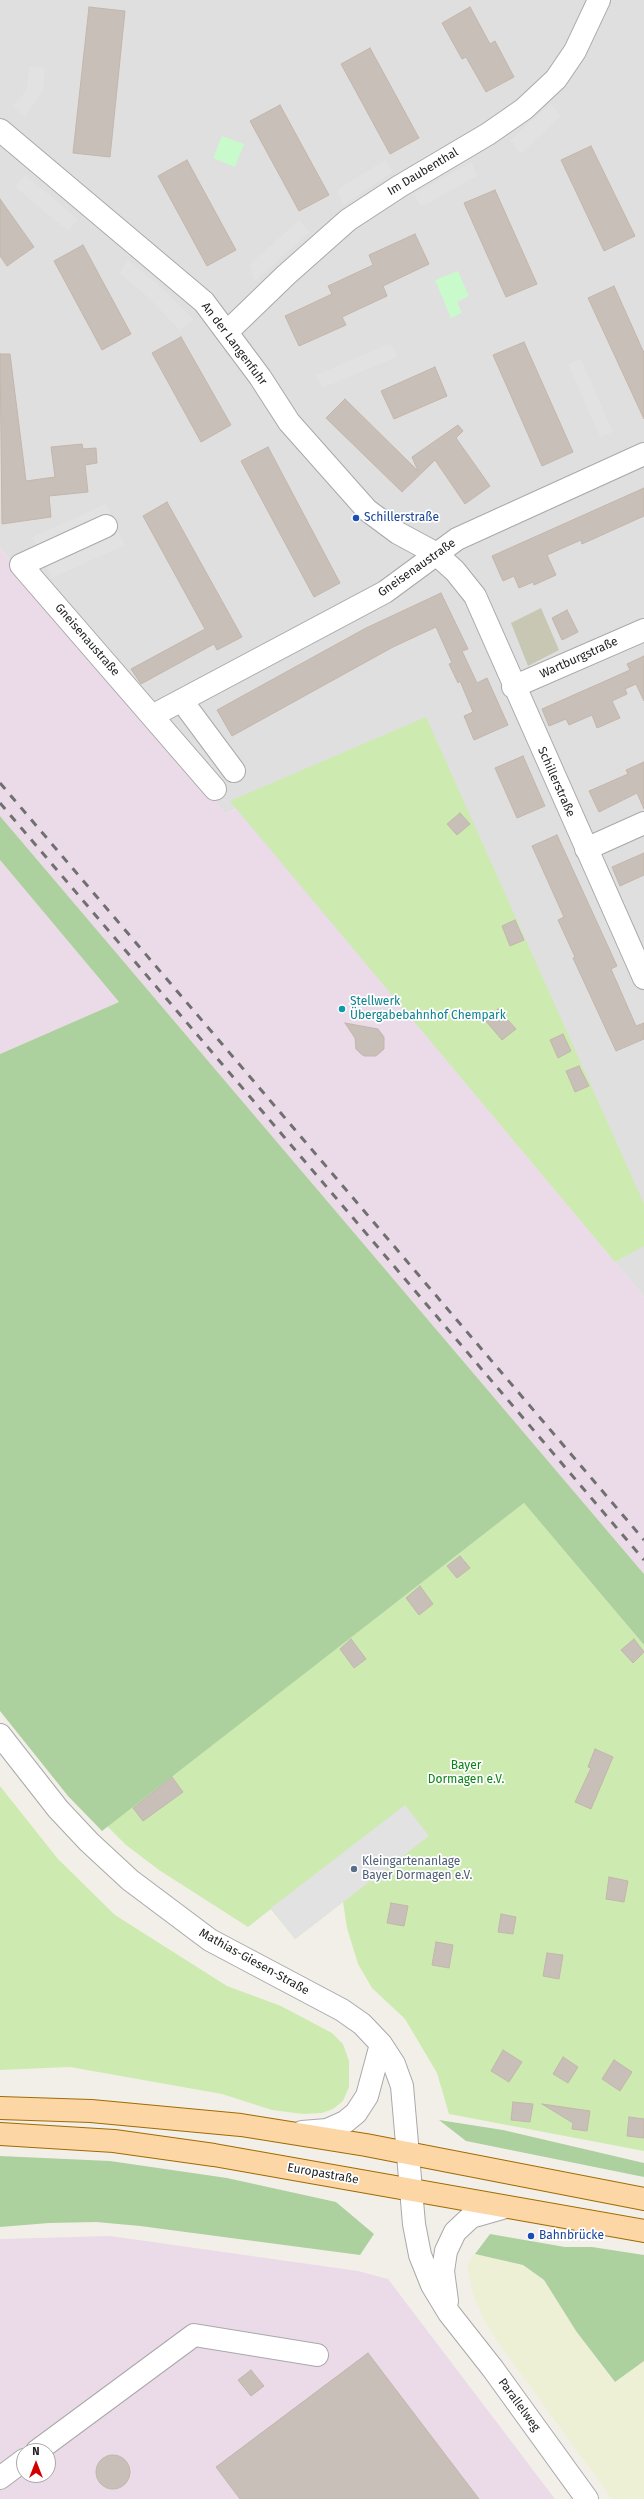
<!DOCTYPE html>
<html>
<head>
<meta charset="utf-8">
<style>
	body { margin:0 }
	#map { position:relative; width:644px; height:2499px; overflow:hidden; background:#f2efe9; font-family:"Fira Sans",sans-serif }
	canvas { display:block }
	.north { position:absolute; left:16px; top:2443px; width:40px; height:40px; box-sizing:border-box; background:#fff; border:1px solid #a7a7a7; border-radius:50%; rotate:0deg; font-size:11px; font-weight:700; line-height:16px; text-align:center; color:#222 }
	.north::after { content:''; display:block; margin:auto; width:14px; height:18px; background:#d40000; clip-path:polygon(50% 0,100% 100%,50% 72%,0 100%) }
</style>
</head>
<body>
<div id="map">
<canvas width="644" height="2499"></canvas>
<div class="north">N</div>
</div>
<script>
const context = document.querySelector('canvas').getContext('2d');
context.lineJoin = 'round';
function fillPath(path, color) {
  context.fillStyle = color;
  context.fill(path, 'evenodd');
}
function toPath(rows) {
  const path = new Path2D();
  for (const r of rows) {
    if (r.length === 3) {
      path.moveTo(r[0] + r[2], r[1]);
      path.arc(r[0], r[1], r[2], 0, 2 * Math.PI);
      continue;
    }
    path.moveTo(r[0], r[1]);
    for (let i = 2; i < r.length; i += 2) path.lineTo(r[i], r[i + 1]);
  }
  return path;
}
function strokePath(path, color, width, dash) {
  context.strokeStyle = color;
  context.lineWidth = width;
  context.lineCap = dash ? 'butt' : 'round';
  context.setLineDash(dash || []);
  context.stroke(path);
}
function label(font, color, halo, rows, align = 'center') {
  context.font = font + ' "Fira Sans",sans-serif';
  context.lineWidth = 3.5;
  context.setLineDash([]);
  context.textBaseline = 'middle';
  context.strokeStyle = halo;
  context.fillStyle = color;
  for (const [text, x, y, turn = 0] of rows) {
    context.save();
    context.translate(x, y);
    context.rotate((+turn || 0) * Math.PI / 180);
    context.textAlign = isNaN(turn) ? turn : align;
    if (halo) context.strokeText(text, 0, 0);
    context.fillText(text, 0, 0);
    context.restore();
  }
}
fillPath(toPath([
	[0,0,644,0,644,1297,235,809,226,814,0,548]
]), '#e0dfdf');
fillPath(toPath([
	[0,548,226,814,236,809,644,1297,644,1574,0,816],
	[0,860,119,1002,0,1054],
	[110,2236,358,2271,388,2279,555,2499,0,2499,0,2239],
	[24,2451,48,2451,48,2475,24,2475]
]), '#ebdbe8');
fillPath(toPath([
	[541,608,559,650,528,666,511,623]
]), '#c7c7b4');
fillPath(toPath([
	[475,2254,523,2265,544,2281,576,2331,614,2382,644,2361,644,2499,612,2499,502,2348,486,2324,473,2295,467,2265]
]), '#eef0d5');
fillPath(toPath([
	[426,717,644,1204,644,1246,615,1262,230,801],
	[524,1503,644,1645,644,2151,449,2114,437,2073,405,2019,372,1988,358,1964,347,1928,343,1902,295,1939,271,1909,248,1927,159,1870,126,1845,107,1826],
	[0,1786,58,1859,115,1915,227,1986,281,2006,332,2033,343,2044,349,2061,349,2087,343,2101,333,2109,322,2113,303,2114,272,2110,222,2094,70,2067,0,2070]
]), '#cdebb0');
fillPath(toPath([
	[0,816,644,1574,644,1645,524,1503,102,1831,68,1796,0,1711,0,1054,119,1002,0,860],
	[439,2120,503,2130,644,2163,644,2177,466,2141],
	[0,2156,110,2161,227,2178,336,2202,374,2234,360,2255,140,2226,96,2222,49,2223,0,2227],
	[490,2234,565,2247,592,2247,644,2255,644,2361,615,2382,576,2331,544,2280,523,2265,475,2254]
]), '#add19e');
fillPath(toPath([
	[222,136,244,144,235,167,213,158],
	[458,271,469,296,457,302,462,313,451,318,435,280]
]), '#c8facc');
fillPath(toPath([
	[29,66,45,68,43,91,25,117,13,107,27,89],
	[551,103,561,116,521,154,510,140],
	[385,160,393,172,343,205,337,190],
	[472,162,477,176,421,207,414,194],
	[25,175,78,219,68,231,15,187],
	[299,220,310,232,255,281,249,265],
	[128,260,161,287,194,320,179,330,149,298,119,273],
	[391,343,397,357,322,388,316,375],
	[581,359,613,432,600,437,568,364],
	[106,504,125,545,52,578,33,537],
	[405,1805,429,1836,295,1939,271,1908]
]), '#e2e2e2');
const building = toPath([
	[89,7,125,11,110,157,73,153,89,7],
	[470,7,490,44,495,41,514,77,486,92,466,57,462,59,442,23,470,7],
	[370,48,419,138,390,154,341,64,370,48],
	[280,105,329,195,299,211,250,121,280,105],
	[591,146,635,236,604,251,561,160,591,146],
	[187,160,236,250,207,266,158,176,187,160],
	[495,190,537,284,506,297,464,203,495,190],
	[0,199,34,247,7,266,0,256,0,199],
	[415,234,429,264,383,286,387,296,342,317,346,325,299,346,285,316,332,294,328,286,373,265,369,255,415,234],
	[83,245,131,334,102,350,54,261,83,245],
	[614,286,644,353,644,419,588,298,614,286],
	[181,337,231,425,201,442,152,353,181,337],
	[524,342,573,452,542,466,493,355,524,342],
	[0,354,10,354,26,481,55,477,51,447,82,444,83,449,96,448,97,463,85,465,88,492,49,496,51,517,2,524,0,354],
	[435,367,447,396,394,419,381,391,435,367],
	[345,399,418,471,412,457,458,425,463,431,456,438,490,486,465,504,435,460,402,492,326,418,345,399],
	[268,447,340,583,314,597,241,461,268,447],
	[644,488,644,516,582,544,581,540,547,555,556,575,534,585,533,582,519,588,514,576,503,581,492,556,644,488],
	[167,502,242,637,217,650,214,644,141,684,131,669,205,629,143,516,167,502],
	[441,593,468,649,462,651,477,683,487,678,508,725,474,740,464,716,473,712,460,681,458,683,449,664,452,663,436,627,393,647,232,736,217,710,366,628,441,593],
	[567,610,578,632,562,640,552,618,567,610],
	[644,656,644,701,636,684,625,689,627,694,612,701,620,718,597,728,592,715,569,725,566,719,549,726,542,709,630,670,627,664,644,656],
	[523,756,545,806,517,818,495,768,523,756],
	[644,762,644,809,637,793,599,812,589,791,628,774,626,770,644,762],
	[460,813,470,824,457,835,447,824,460,813],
	[557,835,617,966,611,969,636,1026,644,1023,644,1039,616,1051,573,958,575,957,558,920,564,917,532,846,557,835],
	[644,853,644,875,620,886,612,867,644,853],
	[515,920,524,940,510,946,502,926,515,920],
	[498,1009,516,1029,502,1040,485,1020,498,1009],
	[345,1023,378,1029,384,1037,384,1049,376,1056,364,1056,360,1053,356,1049,355,1038,345,1023],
	[563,1034,571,1051,558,1058,550,1040,563,1034],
	[579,1066,589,1086,575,1092,566,1071,579,1066],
	[460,1556,470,1568,457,1578,447,1566,460,1556],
	[420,1586,433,1604,419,1615,406,1598,420,1586],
	[351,1639,366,1659,354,1668,340,1649,351,1639],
	[634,1639,644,1652,633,1663,621,1650,634,1639],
	[595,1749,613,1757,591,1809,575,1802,591,1768,588,1767,595,1749],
	[172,1777,183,1792,143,1821,133,1808,172,1777],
	[609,1877,628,1881,624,1902,606,1899,609,1877],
	[391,1903,408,1906,404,1926,387,1923,391,1903],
	[501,1914,516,1917,513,1934,498,1932,501,1914],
	[436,1942,453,1945,449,1968,432,1965,436,1942],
	[547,1953,563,1955,559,1979,543,1976,547,1953],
	[503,2050,522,2062,509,2082,491,2071,503,2050],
	[563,2057,578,2067,568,2083,553,2074,563,2057],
	[614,2060,632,2072,620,2091,602,2079,614,2060],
	[513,2102,533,2104,530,2122,511,2120,513,2102],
	[542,2104,590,2111,587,2131,572,2129,573,2123,542,2104],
	[629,2117,644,2119,644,2138,627,2136,629,2117],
	[368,2353,479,2499,240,2499,216,2467,368,2353],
	[251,2370,264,2386,251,2396,238,2380,251,2370],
	[113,2472,17]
]);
fillPath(building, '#c7bfb8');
strokePath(building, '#c4b6ab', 1);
const minor = toPath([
	[0,130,204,302,260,377,289,422,367,510,398,533,435,553,455,571,475,596,644,978],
	[227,332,286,275,348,220,400,186,488,134,524,109,556,79,575,51,599,0],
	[106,526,21,565,215,789],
	[513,687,644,630],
	[182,701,234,771],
	[152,716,385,592,457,539,644,454],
	[586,849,644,823],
	[0,1735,58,1809,89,1842,130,1880,210,1940,342,2010,362,2024,381,2044,394,2064,402,2086,414,2224,420,2255,432,2285,449,2313,493,2369,587,2499],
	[302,2132,327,2130,345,2122,356,2113,367,2096,381,2044],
	[447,2301,443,2271,446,2251,455,2232,471,2217,506,2207],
	[37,2451,194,2335,317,2355],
	[0,2478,24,2460]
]);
const major = toPath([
	[0,2108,91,2111,241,2125,366,2145,644,2199],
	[0,2134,114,2141,214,2155,644,2231]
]);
strokePath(minor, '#a9a9a9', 24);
strokePath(major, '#a06b00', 24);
strokePath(minor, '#fff', 22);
strokePath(major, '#fcd6a4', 22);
strokePath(toPath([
	[0,783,644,1540],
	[0,803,644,1560]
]), '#707070', 3, [8, 8]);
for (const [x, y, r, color] of [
	[356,518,4,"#1a4fb4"],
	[342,1009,4,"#0f9aa8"],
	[354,1869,4,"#5c6f8a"],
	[531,2236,4,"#1a4fb4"]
]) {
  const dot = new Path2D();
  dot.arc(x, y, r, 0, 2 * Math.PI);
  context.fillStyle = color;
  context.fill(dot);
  strokePath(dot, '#fff', 1.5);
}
label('12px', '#222', '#fff', [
	["Im Daubenthal",423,172,-31],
	["An der Langenfuhr",234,344,53],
	["Gneisenaustraße",417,568,-35],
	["Gneisenaustraße",87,640,49],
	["Wartburgstraße",579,658,-24],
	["Schillerstraße",556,782,66],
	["Mathias-Giesen-Straße",254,1962,29],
	["Europastraße",323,2174,10],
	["Parallelweg",519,2405,54]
]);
label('12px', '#164399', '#fff', [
	["Schillerstraße",364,518],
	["Bahnbrücke",539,2236]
], 'left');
label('12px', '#0d838f', '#fff', [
	["Stellwerk",350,1002],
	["Übergabebahnhof Chempark",350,1016]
], 'left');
label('12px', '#0c8416', '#fff', [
	["Bayer",466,1766],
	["Dormagen e.V.",466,1780]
]);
label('12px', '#4e5e75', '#fff', [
	["Kleingartenanlage",362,1862],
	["Bayer Dormagen e.V.",362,1876]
], 'left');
</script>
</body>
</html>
